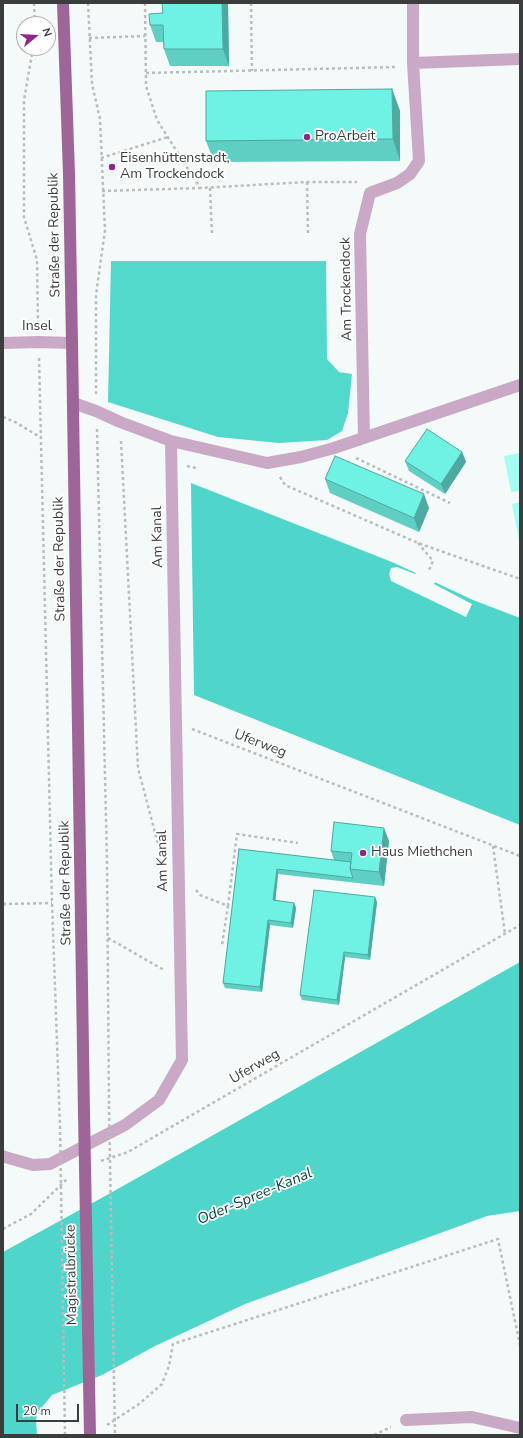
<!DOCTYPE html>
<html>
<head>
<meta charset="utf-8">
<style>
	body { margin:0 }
	#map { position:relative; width:523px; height:1438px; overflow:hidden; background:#f4f9f9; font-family:"Nunito Sans",sans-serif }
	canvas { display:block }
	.frame { position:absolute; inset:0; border:4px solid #3b3d3d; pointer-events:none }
	.north { position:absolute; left:16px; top:16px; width:40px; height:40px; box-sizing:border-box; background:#fff; border:1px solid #b1b1b1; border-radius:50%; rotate:72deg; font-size:11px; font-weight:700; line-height:16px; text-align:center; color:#3b3d3d }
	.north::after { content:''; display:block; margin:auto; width:14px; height:18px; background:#902689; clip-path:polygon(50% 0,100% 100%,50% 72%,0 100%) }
	.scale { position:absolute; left:16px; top:1404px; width:63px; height:18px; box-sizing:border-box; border:2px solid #3b3d3d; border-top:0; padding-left:5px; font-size:12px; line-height:14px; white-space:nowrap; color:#3b3d3d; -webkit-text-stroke:3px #fff; paint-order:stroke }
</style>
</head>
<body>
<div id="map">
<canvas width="523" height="1438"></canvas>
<div class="frame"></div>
<div class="north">N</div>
<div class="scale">20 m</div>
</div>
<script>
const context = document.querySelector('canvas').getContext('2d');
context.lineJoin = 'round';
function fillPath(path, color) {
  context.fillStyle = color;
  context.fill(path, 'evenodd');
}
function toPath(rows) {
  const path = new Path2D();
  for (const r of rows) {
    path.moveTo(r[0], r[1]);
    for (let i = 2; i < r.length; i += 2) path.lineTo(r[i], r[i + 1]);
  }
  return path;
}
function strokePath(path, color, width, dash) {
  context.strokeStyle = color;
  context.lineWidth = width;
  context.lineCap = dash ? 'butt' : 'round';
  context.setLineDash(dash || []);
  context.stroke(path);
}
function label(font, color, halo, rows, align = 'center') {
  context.font = font + ' "Nunito Sans",sans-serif';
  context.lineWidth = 3.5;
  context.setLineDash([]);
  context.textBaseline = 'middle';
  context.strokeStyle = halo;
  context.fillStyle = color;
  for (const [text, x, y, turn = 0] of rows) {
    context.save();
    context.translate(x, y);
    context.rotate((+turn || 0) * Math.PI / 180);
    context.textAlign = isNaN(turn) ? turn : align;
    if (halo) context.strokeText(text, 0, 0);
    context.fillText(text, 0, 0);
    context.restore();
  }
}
fillPath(toPath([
	[520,453,520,491,511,492,504,456],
	[520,502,520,540,519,540,512,504]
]), '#a4fcf2');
fillPath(toPath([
	[111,261,326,261,327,359,339,372,352,374,348,413,342,431,327,440,279,443,218,437,108,402]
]), '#53d8cc');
fillPath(toPath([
	[191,483,392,562,473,600,520,618,520,825,194,695],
	[520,962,520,1211,487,1216,245,1304,155,1346,102,1375,52,1395,37,1413,36,1421,37,1435,3,1435,3,1252,107,1195]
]), '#4fd5c9');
fillPath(toPath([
	[397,567,415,574,417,571,436,580,434,584,472,604,466,617,391,581,389,574,391,568]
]), '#f4f9f9');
strokePath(toPath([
	[34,3,35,24],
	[88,3,92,84,100,119,105,230,96,295,96,394],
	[145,3,146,86,157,120,200,188,307,182,357,182],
	[251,3,252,71],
	[89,38,145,36],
	[33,48,24,100,24,217,37,260,38,325],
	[146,73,397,67],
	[101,158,168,137],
	[307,182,308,233],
	[210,188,212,233],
	[102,191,200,188],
	[39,358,52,903,60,1126],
	[3,417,15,422,40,437],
	[97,429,107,862,109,1106],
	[121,441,138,768,158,844,161,848],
	[356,458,450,503],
	[187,466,196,468],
	[280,477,285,485,418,543,520,579],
	[418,543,433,561,429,570],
	[192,729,520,856],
	[493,846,505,934],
	[196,890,200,895,228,906,222,945],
	[3,904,52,903],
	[228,906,237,834,298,843],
	[108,938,164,970],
	[101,1161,128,1152,520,925],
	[3,1229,31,1214,68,1178],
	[107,1425,139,1404,162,1384,169,1366,173,1344,498,1239,520,1345],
	[374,1435,391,1427]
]), '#b9bdbd', 2.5, [3, 3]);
strokePath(toPath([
	[413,63,520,59],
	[3,343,38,342,72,343],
	[73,403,96,411,120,422,171,441,267,463,301,457,334,448,520,385],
	[364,437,360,234,370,193,397,183,410,174,419,161,413,63,413,3],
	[3,1156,5,1157,33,1165,50,1164,125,1125,159,1100,182,1060,171,441],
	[406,1420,472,1417,520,1428]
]), '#c9a9c5', 12);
strokePath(toPath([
	[63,3,69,174,72,343,84,1114]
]), '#9e6698', 12);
strokePath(toPath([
	[109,1106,115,1435],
	[60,1126,65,1435]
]), '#b9bdbd', 2.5, [3, 3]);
strokePath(toPath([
	[84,1114,90,1435]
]), '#9e6698', 12);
fillPath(toPath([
	[162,3,228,3,229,66,170,66,164,49,163,42,156,42,150,25,163,13],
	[392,89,400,111,400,161,214,162,206,141],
	[462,452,466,462,445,494,409,471,405,461],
	[325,479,429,508,419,532,330,493],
	[389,841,384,886,278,874,275,900,294,903,296,908,293,928,270,925,262,992,225,988,223,983,239,849,334,860,331,851],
	[377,902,370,960,345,957,339,1005,302,1000,300,995]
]), '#5fcfc4');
fillPath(toPath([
	[222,3,228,3,229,66,223,49],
	[392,89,400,111,400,161,393,139],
	[462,452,466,462,445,494,441,484],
	[424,494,429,508,419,532,414,518],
	[384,828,389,841,384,886,379,872],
	[277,869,278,874,275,905,273,900],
	[375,897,377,902,370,960,368,955],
	[294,903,296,908,293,928,291,923],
	[268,920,270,925,262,992,260,987],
	[344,952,345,957,339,1005,337,1000]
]), '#4ea9a0');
const building = toPath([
	[162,3,222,3,223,49,164,49,163,25,150,25,149,14,163,13,162,3],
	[392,89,393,139,206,141,206,91,392,89],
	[427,429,462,452,441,484,405,461,427,429],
	[335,456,424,494,414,518,325,479,335,456],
	[334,822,384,828,379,872,350,869,352,853,331,851,334,822],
	[239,849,351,862,350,869,353,878,277,869,273,900,294,903,291,923,268,920,260,987,223,983,239,849],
	[314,890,375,897,368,955,344,952,337,1000,300,995,314,890]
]);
fillPath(building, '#6ff1e4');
strokePath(building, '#4ea9a0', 1);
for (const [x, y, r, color] of [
	[307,137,4,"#902689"],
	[112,167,4,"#902689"],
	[363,853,4,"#902689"]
]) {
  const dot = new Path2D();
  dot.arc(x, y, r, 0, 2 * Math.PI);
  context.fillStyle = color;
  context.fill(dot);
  strokePath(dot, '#fff', 1.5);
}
label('14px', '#3b3d3d', '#fff', [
	["ProArbeit",315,137],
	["Eisenhüttenstadt,",120,159],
	["Am Trockendock",120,175],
	["Haus Miethchen",371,853]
], 'left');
label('14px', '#3b3d3d', '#fff', [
	["Straße der Republik",55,235,-91],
	["Am Trockendock",347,289,-91],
	["Insel",37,327],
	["Am Kanal",158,537,-91],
	["Straße der Republik",60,559,-91],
	["Uferweg",260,744,21],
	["Am Kanal",163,861,-91],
	["Straße der Republik",66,883,-91],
	["Uferweg",255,1067,-30],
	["Magistralbrücke",72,1275,-91]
]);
label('italic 15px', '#074540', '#fff', [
	["Oder-Spree-Kanal",255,1197,-23]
]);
</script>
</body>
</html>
